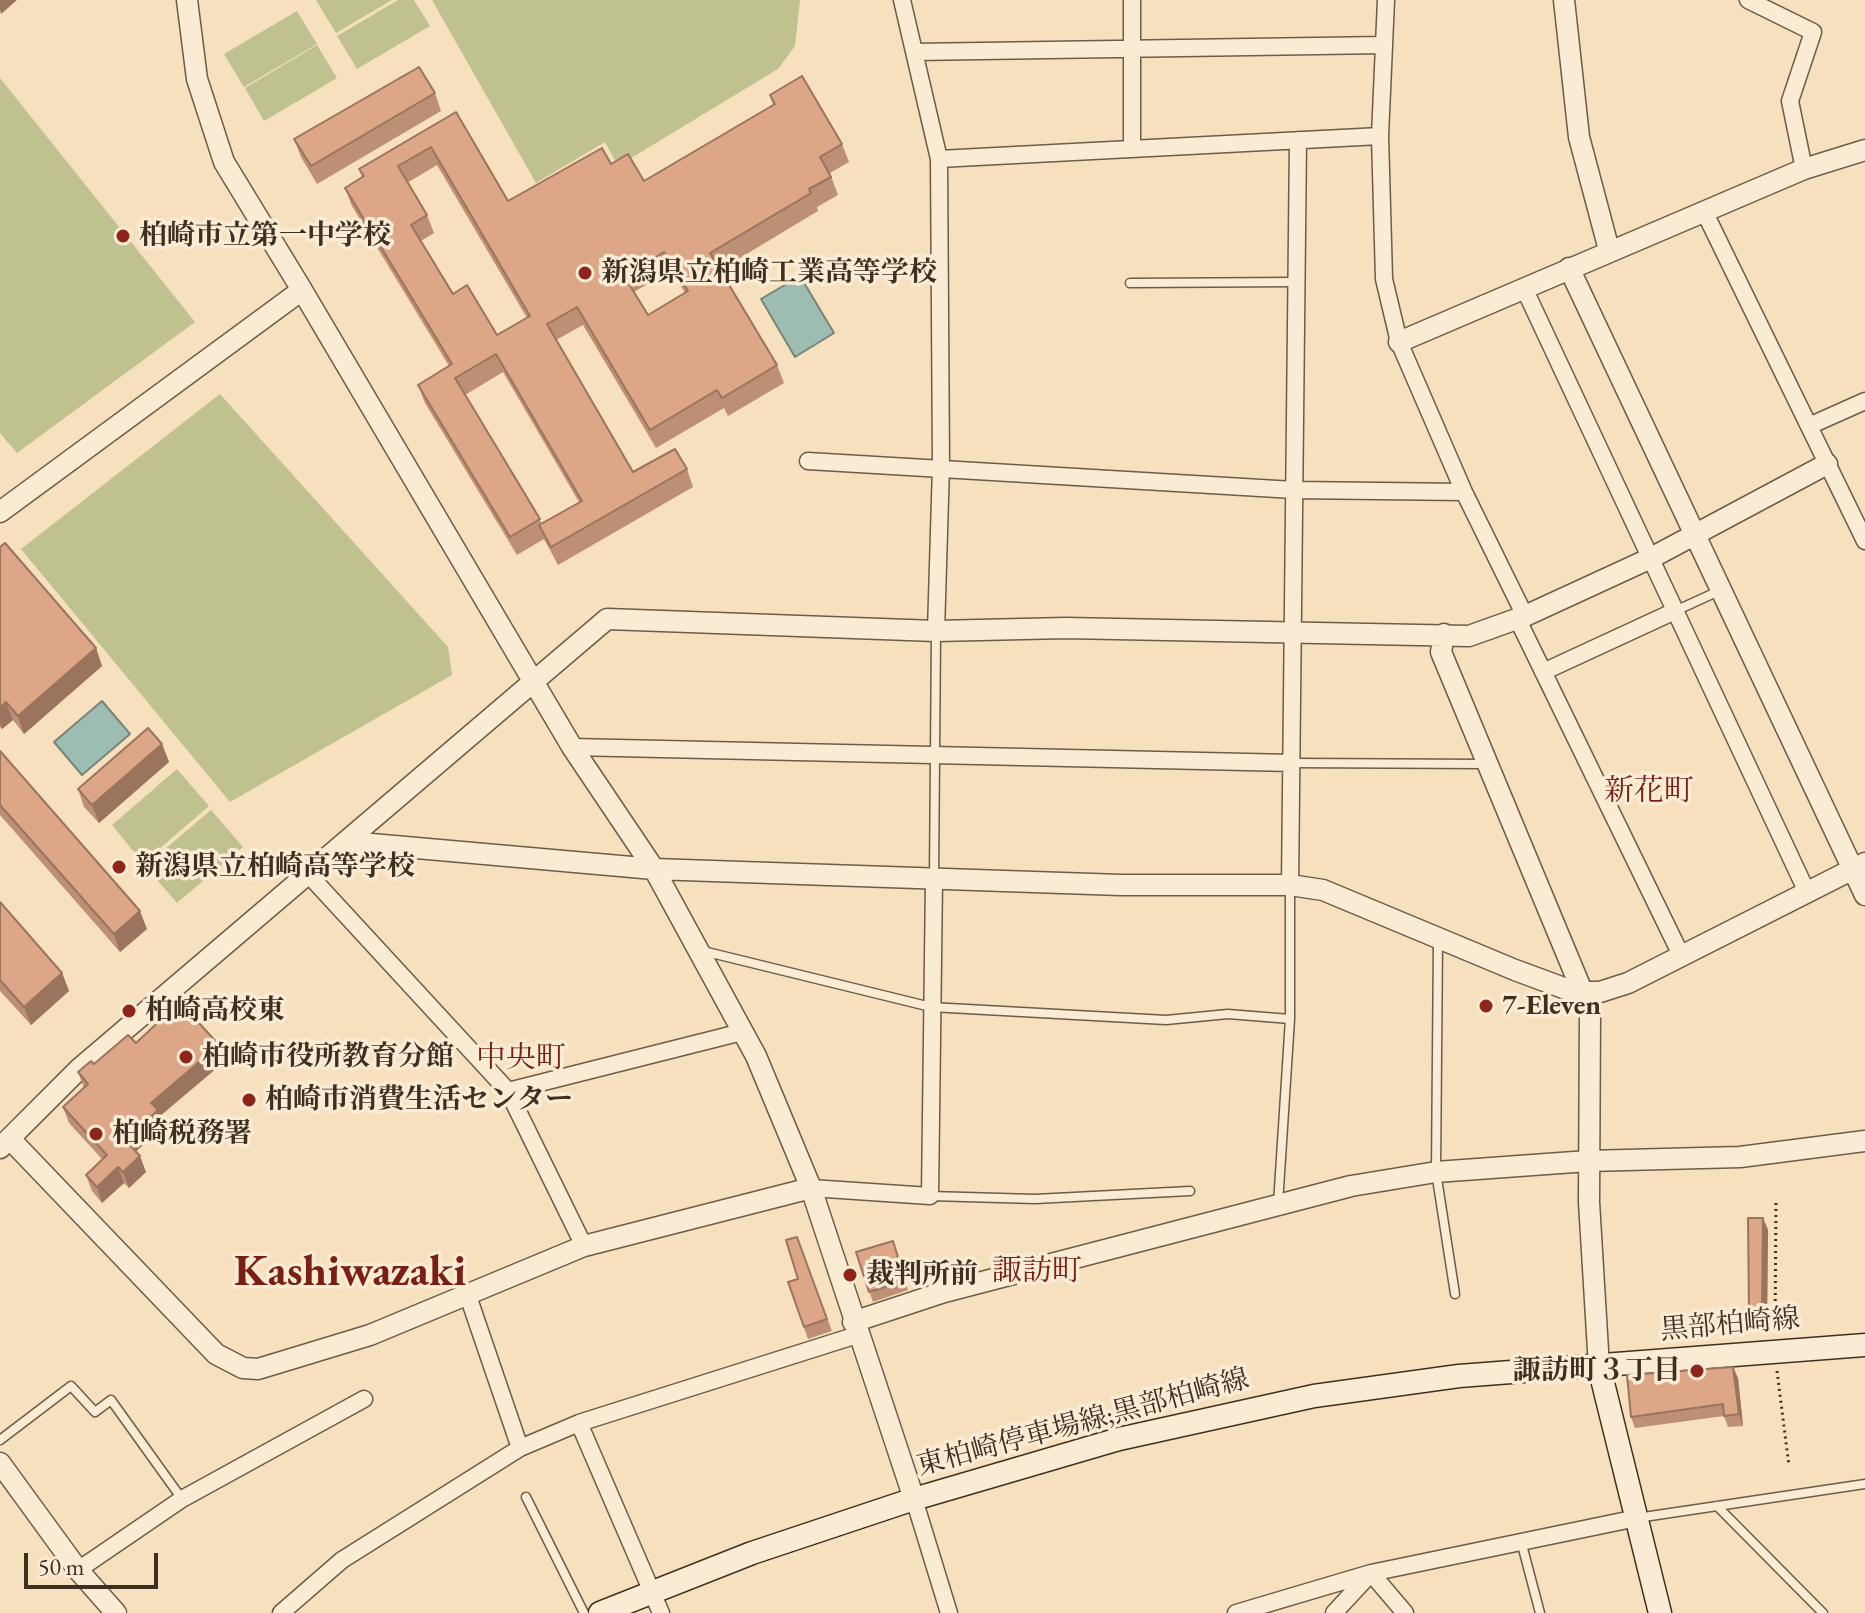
<!DOCTYPE html>
<html>
<head>
<meta charset="utf-8">
<style>
	body { margin:0 }
	#map { position:relative; width:1865px; height:1613px; overflow:hidden; background:#f7e0bd; font-family:"EB Garamond",serif }
	canvas { display:block }
	.scale { position:absolute; left:24px; top:1553px; width:134px; height:36px; box-sizing:border-box; border:4px solid #3e3021; border-top:0; padding-left:10px; font-size:24px; line-height:28px; white-space:nowrap; color:#3e3021; -webkit-text-stroke:6px #faebd4; paint-order:stroke }
</style>
</head>
<body>
<div id="map">
<canvas width="1865" height="1613"></canvas>
<div class="scale">50 m</div>
</div>
<script>
const context = document.querySelector('canvas').getContext('2d');
context.lineJoin = 'round';
function fillPath(path, color) {
  context.fillStyle = color;
  context.fill(path, 'evenodd');
}
function toPath(rows) {
  const path = new Path2D();
  for (const r of rows) {
    path.moveTo(r[0], r[1]);
    for (let i = 2; i < r.length; i += 2) path.lineTo(r[i], r[i + 1]);
  }
  return path;
}
function strokePath(path, color, width, dash) {
  context.strokeStyle = color;
  context.lineWidth = width;
  context.lineCap = dash ? 'butt' : 'round';
  context.setLineDash(dash || []);
  context.stroke(path);
}
function label(font, color, halo, rows, align = 'center') {
  context.font = font + ' "EB Garamond","Noto Serif JP",serif';
  context.lineWidth = 7;
  context.setLineDash([]);
  context.textBaseline = 'middle';
  context.strokeStyle = halo;
  context.fillStyle = color;
  for (const [text, x, y, turn = 0] of rows) {
    context.save();
    context.translate(x, y);
    context.rotate((+turn || 0) * Math.PI / 180);
    context.textAlign = isNaN(turn) ? turn : align;
    if (halo) context.strokeText(text, 0, 0);
    context.fillText(text, 0, 0);
    context.restore();
  }
}
fillPath(toPath([
	[316,0,392,0,336,33],
	[398,0,414,0,430,26,357,69,337,36],
	[432,0,800,0,795,46,778,69,618,166,605,142,536,183],
	[297,11,317,44,244,87,224,54],
	[317,45,337,78,264,121,245,88],
	[0,78,195,322,17,453,0,433],
	[220,394,448,647,452,675,230,802,21,549],
	[177,769,209,806,143,863,112,825],
	[211,810,243,847,177,903,145,866]
]), '#bfc18f');
const water = toPath([
	[800,276,834,333,795,357,761,299,800,276],
	[102,701,130,734,82,775,54,742,102,701]
]);
fillPath(water, '#9dbdb3');
strokePath(water, '#778579', 2);
const service = toPath([
	[1130,283,1296,282],
	[1675,611,1721,590],
	[1292,763,1487,764],
	[934,878,936,632],
	[1438,940,1436,1172,1455,1294],
	[703,951,931,1007,1166,1020,1228,1014,1290,1019],
	[930,1196,1035,1199,1190,1191],
	[1278,1204,1290,1019,1290,886],
	[0,1440,71,1386,95,1412,111,1400,182,1499],
	[526,1497,584,1613],
	[1717,1506,1823,1613],
	[1637,1518,1865,1484],
	[1521,1541,1540,1613]
]);
const minor = toPath([
	[902,0,939,159,941,466,936,631],
	[1386,0,1380,136,1384,279,1399,342,1464,492,1525,616],
	[1748,0,1813,32,1790,101,1804,169],
	[914,52,1384,45],
	[1132,149,1132,0],
	[939,159,1380,136],
	[1704,211,1865,541],
	[1524,288,1806,890],
	[1809,426,1865,401],
	[808,461,1294,490,1464,492],
	[1517,618,1681,955],
	[1543,672,1675,611],
	[572,747,1292,763],
	[309,875,508,1091,584,1246],
	[1290,885,1298,140],
	[508,1091,742,1032],
	[811,1188,930,1196,934,880],
	[467,1293,520,1448,579,1423,857,1335],
	[579,1423,661,1613],
	[914,1499,949,1613],
	[78,1570,182,1499,364,1399],
	[281,1613,342,1560,520,1448],
	[1236,1613,1371,1573,1637,1518],
	[1334,1613,1371,1573,1405,1613]
]);
const tertiary = toPath([
	[187,0,197,79,224,162,302,290],
	[1564,0,1579,137,1609,250],
	[1569,268,1865,895],
	[1399,342,1804,169,1865,150],
	[0,512,302,290,572,747,654,869,756,1056,811,1188,914,1499],
	[1444,634,1441,652,1590,1010,1589,1202,1599,1367],
	[349,842,654,869,1121,885,1290,885,1323,890,1515,970,1569,990,1585,992,1600,992,1628,983,1865,863],
	[10,1139,216,1354,243,1368,258,1369,370,1335,584,1246,811,1188],
	[0,1148,80,1068,607,619,936,631,1066,628,1469,636,1525,616,1651,558,1827,464],
	[853,1322,944,1292,1351,1186,1436,1172,1588,1161,1740,1157,1865,1141],
	[0,1463,78,1570,116,1613]
]);
const secondary = toPath([
	[1599,1367,1660,1613],
	[600,1613,752,1553,914,1499,1119,1439,1314,1396,1459,1376,1865,1345]
]);
strokePath(service, '#6c5c48', 11);
strokePath(minor, '#6c5c48', 19);
strokePath(tertiary, '#6c5c48', 23);
strokePath(secondary, '#3e3021', 25);
strokePath(toPath([
	[1775,1331,1776,1201],
	[1777,1371,1789,1466]
]), '#3e3021', 3, [2, 4]);
strokePath(service, '#faebd4', 8);
strokePath(minor, '#faebd4', 16);
strokePath(tertiary, '#faebd4', 20);
strokePath(secondary, '#faebd4', 22);
fillPath(toPath([
	[435,93,441,111,317,184,301,157,294,139],
	[770,95,842,144,849,162,830,173,838,195,817,207,818,211,720,270,777,365,784,383,728,416,724,408,656,448,583,325,556,340,633,472,687,469,693,487,558,565,544,539,517,555,425,403,418,385,449,366,352,206,345,188,362,177,359,169,456,112,508,201,611,164,644,181,773,105],
	[437,165,527,318,497,335,453,294,421,241,434,233,427,215,407,183],
	[671,270,685,293,648,315,634,292],
	[503,372,579,502,542,524,465,395],
	[0,547,96,648,102,666,24,734,13,720,2,729,0,727],
	[162,744,169,762,99,823,84,807,78,789],
	[0,751,147,929,120,952,0,815],
	[0,902,62,973,69,991,31,1025,0,991],
	[136,1043,219,1045,225,1061,160,1116,164,1126,136,1151,146,1172,129,1188,124,1183,102,1203,92,1191,86,1175,102,1159,69,1123,63,1107,84,1088,78,1072],
	[1763,1218,1768,1230,1767,1324,1753,1324,1749,1312],
	[797,1237,832,1331,808,1339,788,1282,798,1279],
	[897,1251,908,1290,873,1302,856,1252],
	[1738,1378,1743,1426,1728,1427,1724,1416,1635,1428,1631,1417]
]), '#bd8f74');
fillPath(toPath([
	[0,0,17,0,1,14,0,10],
	[96,648,102,666,24,734,18,716],
	[6,702,13,720,2,729,0,723,0,708],
	[162,744,169,762,99,823,92,805],
	[140,911,147,929,120,952,114,934],
	[62,973,69,991,31,1025,24,1007],
	[219,1045,225,1061,160,1116,164,1126,131,1156,125,1140,151,1103],
	[140,1156,146,1172,129,1188,123,1172],
	[118,1167,124,1183,102,1203,97,1187],
	[1763,1218,1768,1230,1767,1324,1762,1311],
	[1733,1367,1738,1378,1743,1426,1739,1414]
]), '#9a745e');
const building = toPath([
	[419,67,435,93,311,166,294,139,419,67],
	[802,76,842,144,820,157,831,177,809,189,811,193,710,253,777,365,722,398,717,390,650,430,577,307,547,324,633,472,675,449,687,469,551,547,539,525,582,501,496,354,455,378,540,519,510,537,418,385,452,364,345,188,364,176,359,169,456,112,508,201,602,148,611,164,628,154,644,181,775,104,770,95,802,76],
	[431,147,530,316,497,335,467,285,453,294,411,225,427,215,398,166,431,147],
	[664,252,688,291,648,315,624,276,664,252],
	[5,543,96,648,18,716,6,702,0,708,0,547,5,543],
	[148,728,162,744,92,805,78,789,148,728],
	[0,751,140,911,114,934,0,805,0,751],
	[0,902,62,973,24,1007,0,980,0,902],
	[180,1002,219,1045,151,1103,158,1110,125,1140,140,1156,123,1172,118,1167,97,1187,86,1175,107,1155,63,1107,88,1084,78,1072,91,1061,94,1064,128,1035,136,1043,180,1002],
	[1748,1218,1763,1218,1762,1311,1749,1312,1748,1218],
	[797,1237,827,1319,804,1327,788,1282,798,1279,786,1240,797,1237],
	[893,1241,905,1280,869,1292,856,1252,893,1241],
	[1733,1367,1739,1414,1724,1416,1723,1404,1631,1417,1627,1375,1733,1367]
]);
fillPath(building, '#dca687');
strokePath(building, '#9a745e', 2);
for (const [x, y, r, color] of [
	[123,236,8,"#8f2418"],
	[585,273,8,"#8f2418"],
	[119,867,8,"#8f2418"],
	[1486,1006,8,"#8f2418"],
	[129,1011,8,"#8f2418"],
	[186,1057,8,"#8f2418"],
	[249,1100,8,"#8f2418"],
	[96,1134,8,"#8f2418"],
	[850,1275,8,"#8f2418"],
	[1697,1371,8,"#8f2418"]
]) {
  const dot = new Path2D();
  dot.arc(x, y, r, 0, 2 * Math.PI);
  context.fillStyle = color;
  context.fill(dot);
  strokePath(dot, '#faebd4', 3);
}
label('bold 28px', '#3e3021', '#faebd4', [
	["柏崎市立第一中学校",139,236],
	["新潟県立柏崎工業高等学校",601,273],
	["新潟県立柏崎高等学校",135,867],
	["7-Eleven",1502,1006],
	["柏崎高校東",145,1011],
	["柏崎市役所教育分館",202,1057],
	["柏崎市消費生活センター",265,1100],
	["柏崎税務署",112,1134],
	["裁判所前",866,1275],
	["諏訪町３丁目",1681,1371,"right"]
], 'left');
label('28px', '#3e3021', '#faebd4', [
	["黒部柏崎線",1730,1325,-5],
	["東柏崎停車場線;黒部柏崎線",1083,1423,-15]
]);
label('30px', '#7a1f14', '#faebd4', [
	["新花町",1649,792],
	["中央町",521,1059],
	["諏訪町",1037,1272]
]);
label('bold 44px', '#7a1f14', '#faebd4', [
	["Kashiwazaki",350,1273]
]);
</script>
</body>
</html>
